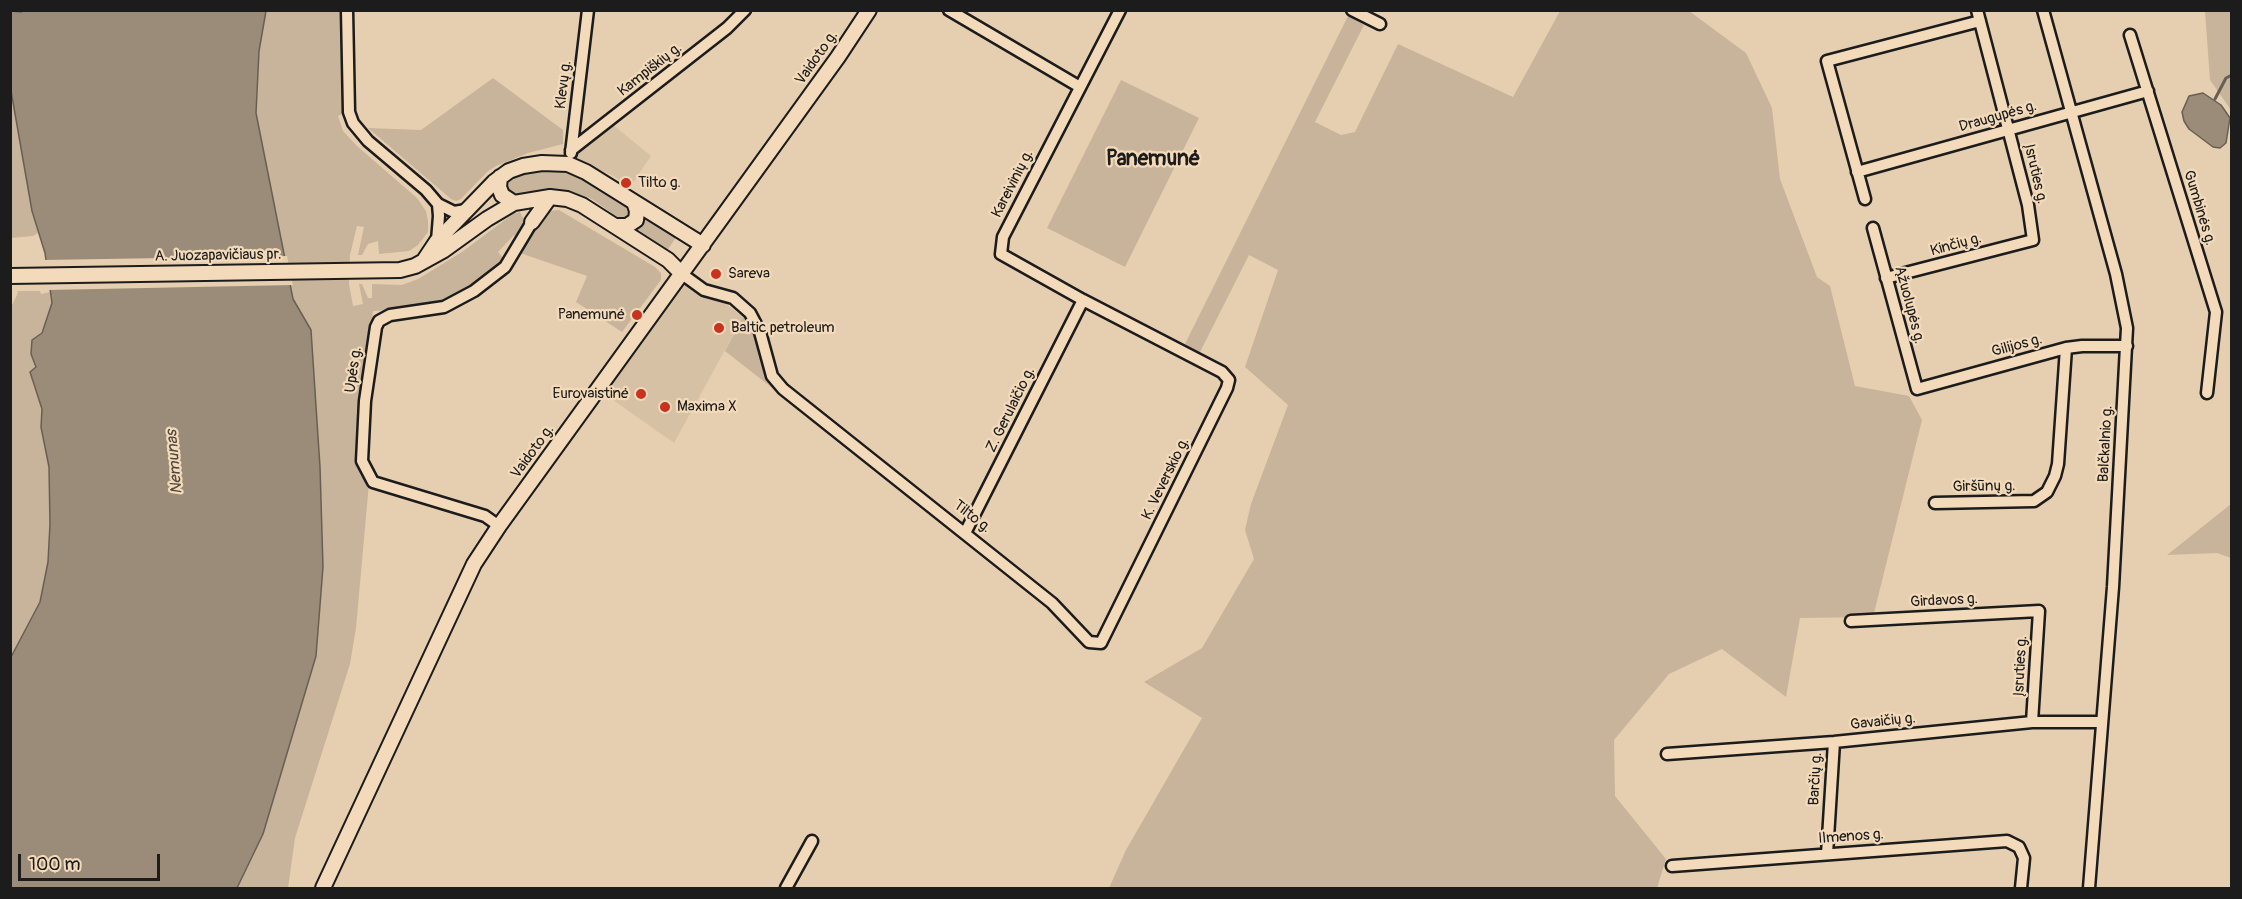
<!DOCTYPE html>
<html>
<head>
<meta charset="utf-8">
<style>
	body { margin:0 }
	#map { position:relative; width:2242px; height:899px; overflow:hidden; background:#e6cfb0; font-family:Pangolin,sans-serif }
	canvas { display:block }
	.frame { position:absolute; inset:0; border:12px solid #1c1c1c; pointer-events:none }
	.scale { position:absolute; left:18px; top:854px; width:142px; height:27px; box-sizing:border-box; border:3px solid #1c1c1c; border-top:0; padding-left:8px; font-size:18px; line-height:21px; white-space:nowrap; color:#1c1c1c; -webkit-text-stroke:4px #f3daba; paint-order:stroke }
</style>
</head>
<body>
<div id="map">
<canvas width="2242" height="899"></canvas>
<div class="frame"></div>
<div class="scale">100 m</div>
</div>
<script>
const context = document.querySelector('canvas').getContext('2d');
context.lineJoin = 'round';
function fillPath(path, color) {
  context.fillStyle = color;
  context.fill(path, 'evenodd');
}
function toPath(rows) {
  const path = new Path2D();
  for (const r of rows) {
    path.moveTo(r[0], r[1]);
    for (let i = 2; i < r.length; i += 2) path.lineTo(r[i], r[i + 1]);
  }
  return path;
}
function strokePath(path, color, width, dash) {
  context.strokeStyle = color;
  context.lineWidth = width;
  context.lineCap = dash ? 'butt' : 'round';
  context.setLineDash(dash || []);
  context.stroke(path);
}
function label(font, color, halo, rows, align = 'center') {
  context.font = font + ' Pangolin,sans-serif';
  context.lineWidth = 4.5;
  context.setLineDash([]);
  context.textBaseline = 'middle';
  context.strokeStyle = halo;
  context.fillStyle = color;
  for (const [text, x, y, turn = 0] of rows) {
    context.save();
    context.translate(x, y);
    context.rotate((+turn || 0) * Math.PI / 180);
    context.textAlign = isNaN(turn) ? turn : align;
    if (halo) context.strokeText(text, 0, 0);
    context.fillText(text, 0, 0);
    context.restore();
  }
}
fillPath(toPath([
	[612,124,651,156,630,187,612,175,578,161,577,158,576,152],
	[682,285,686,285,702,295,722,301,743,317,674,443,603,393]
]), '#d6c1a4');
fillPath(toPath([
	[266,11,341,11,343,113,338,116,343,131,357,146,417,198,426,211,428,221,428,232,418,245,409,251,379,254,378,241,368,244,362,255,358,255,364,227,357,226,350,255,349,284,353,306,363,304,359,284,362,284,368,298,372,298,372,284,402,285,418,279,462,252,513,214,520,212,523,218,527,218,526,223,517,237,514,235,498,252,504,259,498,269,489,277,442,303,413,309,373,311,363,396,360,459,369,483,356,628,350,664,295,838,288,888,237,888,263,834,316,656,317,629,314,373,311,330,293,299,256,113,259,51],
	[1560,11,1689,11,1746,53,1772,108,1780,179,1817,277,1830,286,1855,386,1909,396,1922,420,1873,617,1800,618,1786,697,1722,649,1669,674,1614,740,1615,796,1666,859,1657,888,1109,888,1126,850,1202,718,1144,682,1202,648,1254,559,1245,530,1251,504,1288,405,1245,367,1278,270,1249,255,1199,354,1185,344,1348,16,1364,25,1315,122,1341,135,1355,132,1398,44,1513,97],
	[2205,11,2231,11,2231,110,2210,80],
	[493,78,563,130,563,144,528,153,496,166,488,171,461,199,456,201,451,199,368,128,421,130],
	[1121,80,1199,118,1125,267,1047,228],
	[10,85,32,211,38,233,33,236,11,238],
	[543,169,559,170,580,176,627,205,631,212,629,217,620,219,592,199,573,192,539,191,513,196,506,190,508,180,533,170],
	[559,210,655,267,661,273,661,280,622,332,576,302,587,276,520,253,543,215,549,211],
	[642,215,677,236,666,252,632,231],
	[18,291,40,291,41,294,50,292,52,303,48,317,31,354,36,368,32,381,42,409,41,427,49,467,50,524,48,562,40,602,11,659,11,307,17,295],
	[743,317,754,328,765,374,776,391,725,351],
	[2231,504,2231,558,2217,553,2167,555]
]), '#c8b49b');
const water = toPath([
	[25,10,266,11,259,51,256,113,293,299,311,330,320,467,323,567,316,656,263,834,237,888,11,888,10,659,40,602,48,562,50,524,49,467,41,427,42,409,30,372,36,367,31,354,32,340,42,333,52,303,45,253,32,211,10,85,11,11,21,12,25,10],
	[2203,93,2221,105,2230,118,2226,143,2220,148,2213,147,2189,129,2184,121,2182,112,2189,96,2203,93]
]);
fillPath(water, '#9b8c7a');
strokePath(water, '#685f54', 1.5);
fillPath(toPath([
	[287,256,293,285,47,290,43,260]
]), '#e6cfb0');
strokePath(toPath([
	[2215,99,2226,78,2232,75]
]), '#685f54', 3);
const minor = toPath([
	[347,10,349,112,353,123,368,141,426,190,438,204,454,212,466,210],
	[949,10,1080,87],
	[1352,10,1380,24],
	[2043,10,2116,274,2127,328,2113,587,2089,888],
	[2130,35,2216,312,2207,393],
	[571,150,727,28,745,10],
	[571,153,588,10],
	[1857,172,2148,91],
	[1865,199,1827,61,1980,21],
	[1873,228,1917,389,2066,348,2082,346,2127,346],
	[437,241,439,216,438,204],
	[682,274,704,290,733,298,750,313,760,332,772,376,783,389,1052,603,1089,642,1101,643,1227,388,1229,380,1222,372,1083,300,1001,254,1003,237,1120,10],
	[1886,278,2033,240,2028,205,1977,10],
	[1935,503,2034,501,2047,492,2055,476,2058,464,2066,348],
	[499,526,485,516,373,482,362,461,365,401,376,327,379,321,390,315,444,307,474,291,505,267,532,222],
	[965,533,1083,300],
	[1851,621,2039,611,2032,722],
	[1667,754,1834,742,2032,722,2101,722],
	[1827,854,1834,742],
	[1672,866,2007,841,2019,847,2024,858,2021,888],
	[786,888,812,841]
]);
const major = toPath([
	[500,177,499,187,502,195,514,203],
	[532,222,550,197],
	[615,226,627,226,636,220,637,211,634,202],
	[425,259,437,241,494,182,509,171,523,166,542,163,568,164,586,172,703,245],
	[10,276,400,270,415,266,444,250,487,219,514,203,550,197,567,199,582,205,668,260,682,274],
	[323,888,474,564,499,526,838,57,869,10]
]);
strokePath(minor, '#1c1c1c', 15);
strokePath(major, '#1c1c1c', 18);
strokePath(minor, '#f3daba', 10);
strokePath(major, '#f3daba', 14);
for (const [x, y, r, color] of [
	[626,183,6,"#c8321e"],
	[716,274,6,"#c8321e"],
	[637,315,6,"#c8321e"],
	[719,328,6,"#c8321e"],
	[641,394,6,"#c8321e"],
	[665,407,6,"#c8321e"]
]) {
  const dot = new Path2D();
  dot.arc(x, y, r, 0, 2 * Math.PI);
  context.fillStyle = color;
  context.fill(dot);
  strokePath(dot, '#f3daba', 2);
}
label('15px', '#1c1c1c', '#f3daba', [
	["Vaidoto g.",817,58,-55],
	["Kampiškių g.",650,70,-38],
	["Klevų g.",564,85,-83],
	["Draugupės g.",1998,117,-16],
	["Įsruties g.",2035,174,77],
	["Kareivinių g.",1013,184,-63],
	["Gumbinės g.",2199,208,73],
	["Kinčių g.",1956,245,-15],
	["A. Juozapavičiaus pr.",218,256,-1],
	["Ąžuolupės g.",1909,305,75],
	["Gilijos g.",2017,346,-15],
	["Upės g.",354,370,-82],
	["Z. Gerulaičio g.",1011,410,-64],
	["Balčkalnio g.",2106,444,-87],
	["Vaidoto g.",533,452,-54],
	["K. Veverskio g.",1166,479,-64],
	["Giršūnų g.",1984,487,-1],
	["Tilto g.",972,517,38],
	["Girdavos g.",1944,601,-3],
	["Įsruties g.",2021,666,-87],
	["Gavaičių g.",1883,722,-6],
	["Barčių g.",1816,779,-87],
	["Ilmenos g.",1851,837,-4]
]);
label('15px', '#1c1c1c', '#f3daba', [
	["Tilto g.",638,183],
	["Sareva",728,274],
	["Panemunė",625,315,"right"],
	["Baltic petroleum",731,328],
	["Eurovaistinė",629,394,"right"],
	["Maxima X",677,407]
], 'left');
label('italic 16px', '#4f4942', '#f3daba', [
	["Nemunas",175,462,-95]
]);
label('bold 21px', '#1c1c1c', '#f3daba', [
	["Panemunė",1153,160]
]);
</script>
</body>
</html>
